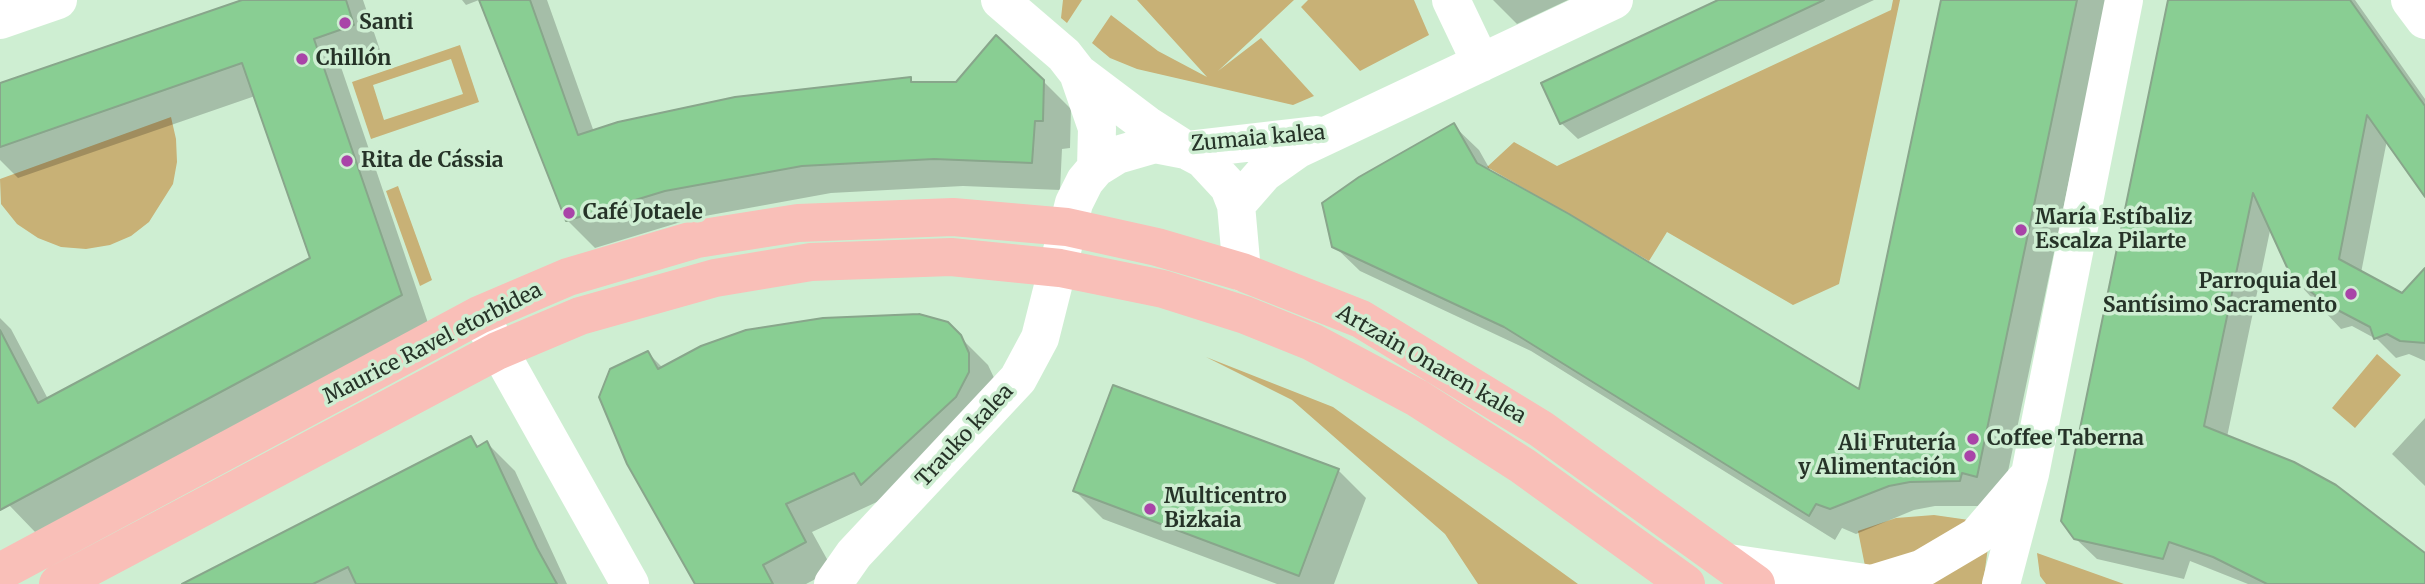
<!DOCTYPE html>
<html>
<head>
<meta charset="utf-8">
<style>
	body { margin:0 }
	canvas { display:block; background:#ceeed2 }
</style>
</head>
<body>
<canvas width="2425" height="584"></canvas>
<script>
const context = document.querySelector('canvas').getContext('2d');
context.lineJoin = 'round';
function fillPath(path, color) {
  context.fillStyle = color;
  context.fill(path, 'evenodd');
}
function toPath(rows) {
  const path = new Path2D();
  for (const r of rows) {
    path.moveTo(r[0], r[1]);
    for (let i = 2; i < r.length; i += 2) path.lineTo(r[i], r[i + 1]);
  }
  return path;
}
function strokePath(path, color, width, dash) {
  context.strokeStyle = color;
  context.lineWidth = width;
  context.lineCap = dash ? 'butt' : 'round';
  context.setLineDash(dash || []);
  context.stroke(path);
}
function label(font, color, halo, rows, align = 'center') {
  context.font = font + ' Merriweather,serif';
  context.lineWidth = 7;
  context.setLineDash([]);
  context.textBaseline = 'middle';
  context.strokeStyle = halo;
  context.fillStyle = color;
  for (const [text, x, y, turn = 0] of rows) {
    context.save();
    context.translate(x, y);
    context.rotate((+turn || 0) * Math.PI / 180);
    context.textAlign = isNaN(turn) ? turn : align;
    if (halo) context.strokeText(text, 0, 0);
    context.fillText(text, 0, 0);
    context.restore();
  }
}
fillPath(toPath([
	[1063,0,1082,0,1067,23,1061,18],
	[1137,0,1294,0,1218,71,1261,38,1314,96,1293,105,1137,69,1110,58,1092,43,1111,15,1158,51,1207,77],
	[1308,0,1414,0,1429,35,1360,71,1301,7],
	[1893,0,1900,0,1839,284,1793,305,1667,232,1649,261,1487,167,1514,142,1557,166,1891,10],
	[460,45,479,102,371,139,352,82],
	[451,59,463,94,384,120,373,85],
	[171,117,176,139,177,162,173,184,149,222,131,236,110,245,86,249,61,247,38,238,17,224,1,204,0,179],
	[398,186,432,280,420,286,386,191],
	[2377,354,2401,375,2355,428,2332,408],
	[1206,357,1333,407,1578,584,1478,584,1445,534,1292,400],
	[1934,515,1976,521,1935,549,1866,571,1858,531,1896,518],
	[1989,540,1983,584,1916,584],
	[2037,553,2124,584,2046,584,2040,576]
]), '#c8b176');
fillPath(toPath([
	[245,0,363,0,381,53,341,67,428,323,36,533,9,505,0,489,0,318,11,329,48,399,312,259,255,96,18,178,0,160,0,84],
	[462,0,479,0,466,5],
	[481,0,547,0,594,132,910,79,914,83,1043,81,1071,109,1070,148,1062,149,1060,190,963,186,831,193,694,218,595,248,567,220],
	[1493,0,1568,0,1517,24],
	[1721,0,1874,0,1578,139,1561,123],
	[1943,0,2107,0,2002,500,1984,506,1935,506,1914,510,1856,534,1842,528,1835,540,1531,351,1360,271,1334,246,1454,126,1479,150,1492,173,1860,392],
	[2170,0,2355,0,2425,99,2425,195,2387,140,2361,273,2402,295,2425,270,2425,361,2409,354,2396,358,2378,340,2352,326,2341,329,2298,283,2271,226,2227,437,2425,556,2425,584,2248,584,2190,561,2184,579,2097,559,2075,538],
	[947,324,988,365,996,382,879,501,812,532,833,570,806,584,697,584,629,463,648,353,663,368],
	[2425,418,2425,486,2392,454],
	[470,438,479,447,487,443,515,471,567,584,186,584],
	[1338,470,1366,498,1334,584,1277,584,1103,519,1075,491]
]), '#0003');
const building = toPath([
	[242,0,346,0,354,25,314,39,402,295,0,510,0,330,38,403,310,258,242,63,0,147,0,83,242,0],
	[479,0,530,0,578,135,618,122,735,97,911,77,911,82,956,82,996,35,1044,80,1043,121,1035,121,1032,163,934,159,802,166,665,191,566,221,479,0],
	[1718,0,1824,0,1560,124,1541,83,1718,0],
	[1941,0,2077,0,1977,477,1962,473,1960,481,1910,482,1889,486,1830,509,1816,504,1809,516,1504,327,1332,247,1322,203,1359,177,1454,123,1477,163,1569,214,1859,389,1941,0],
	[2168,0,2350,0,2425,106,2425,197,2367,115,2339,259,2402,293,2425,268,2425,343,2400,341,2387,334,2374,339,2370,327,2330,306,2318,309,2315,295,2291,276,2253,193,2204,426,2294,462,2336,485,2425,553,2425,584,2267,584,2213,557,2169,542,2163,559,2074,539,2061,521,2168,0],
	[919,314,948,322,961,335,969,353,969,372,956,397,861,485,854,473,786,504,806,542,763,565,773,584,695,584,627,464,599,397,610,369,648,351,658,369,701,346,746,330,823,318,919,314],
	[1113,385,1339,469,1299,576,1073,491,1113,385],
	[471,436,477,447,487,441,537,548,557,584,356,584,348,567,313,584,182,584,471,436]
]);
fillPath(building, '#89ce93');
strokePath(building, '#88a68b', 2);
strokePath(toPath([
	[1000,0,1064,55,1078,73,1097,128,1096,168],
	[1451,0,1481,63],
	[2410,0,2425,20],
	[0,20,58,0],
	[1078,73,1147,125,1186,150,1316,135],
	[1236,205,1264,173,1298,149,1614,0],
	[482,320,630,584],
	[1729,563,1872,584],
	[833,584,854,554,1018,379,1040,338,1074,203,1085,181,1096,168,1117,155,1155,144,1186,150,1203,159,1229,187,1236,205,1242,272],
	[1872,584,1921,569,1977,536,2024,481],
	[2001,584,2030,474,2124,0]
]), '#fff', 38);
strokePath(toPath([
	[0,572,479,315,568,277,697,239,798,223,953,217,1067,227,1157,247,1242,272,1361,319,1541,429,1756,584],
	[58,584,497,351,580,316,715,278,811,262,951,257,1060,268,1163,289,1245,315,1312,342,1417,398,1523,466,1686,584]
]), '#f9bfb8', 38);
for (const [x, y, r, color] of [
	[345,23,7,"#a944a8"],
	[302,59,7,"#a944a8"],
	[347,161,7,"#a944a8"],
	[569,213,7,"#a944a8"],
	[2021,230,7,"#a944a8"],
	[2351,294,7,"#a944a8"],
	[1973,439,7,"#a944a8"],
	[1970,456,7,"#a944a8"],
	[1150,509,7,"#a944a8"]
]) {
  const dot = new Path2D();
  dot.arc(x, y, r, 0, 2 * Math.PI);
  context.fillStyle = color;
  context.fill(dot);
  strokePath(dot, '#ceeed2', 2.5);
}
label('bold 21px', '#263328', '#ceeed2', [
	["Santi",359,23],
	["Chillón",316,59],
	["Rita de Cássia",361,161],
	["Café Jotaele",583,213],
	["María Estíbaliz",2035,218],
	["Escalza Pilarte",2035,242],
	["Parroquia del",2337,282,"right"],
	["Santísimo Sacramento",2337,306,"right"],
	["Coffee Taberna",1987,439],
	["Ali Frutería",1956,444,"right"],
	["y Alimentación",1956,468,"right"],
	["Multicentro",1164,497],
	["Bizkaia",1164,521]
], 'left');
label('21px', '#263328', '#ceeed2', [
	["Zumaia kalea",1258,139,-5],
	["Maurice Ravel etorbidea",433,344,-27],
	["Artzain Onaren kalea",1431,365,30],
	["Trauko kalea",965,436,-47]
]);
</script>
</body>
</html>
